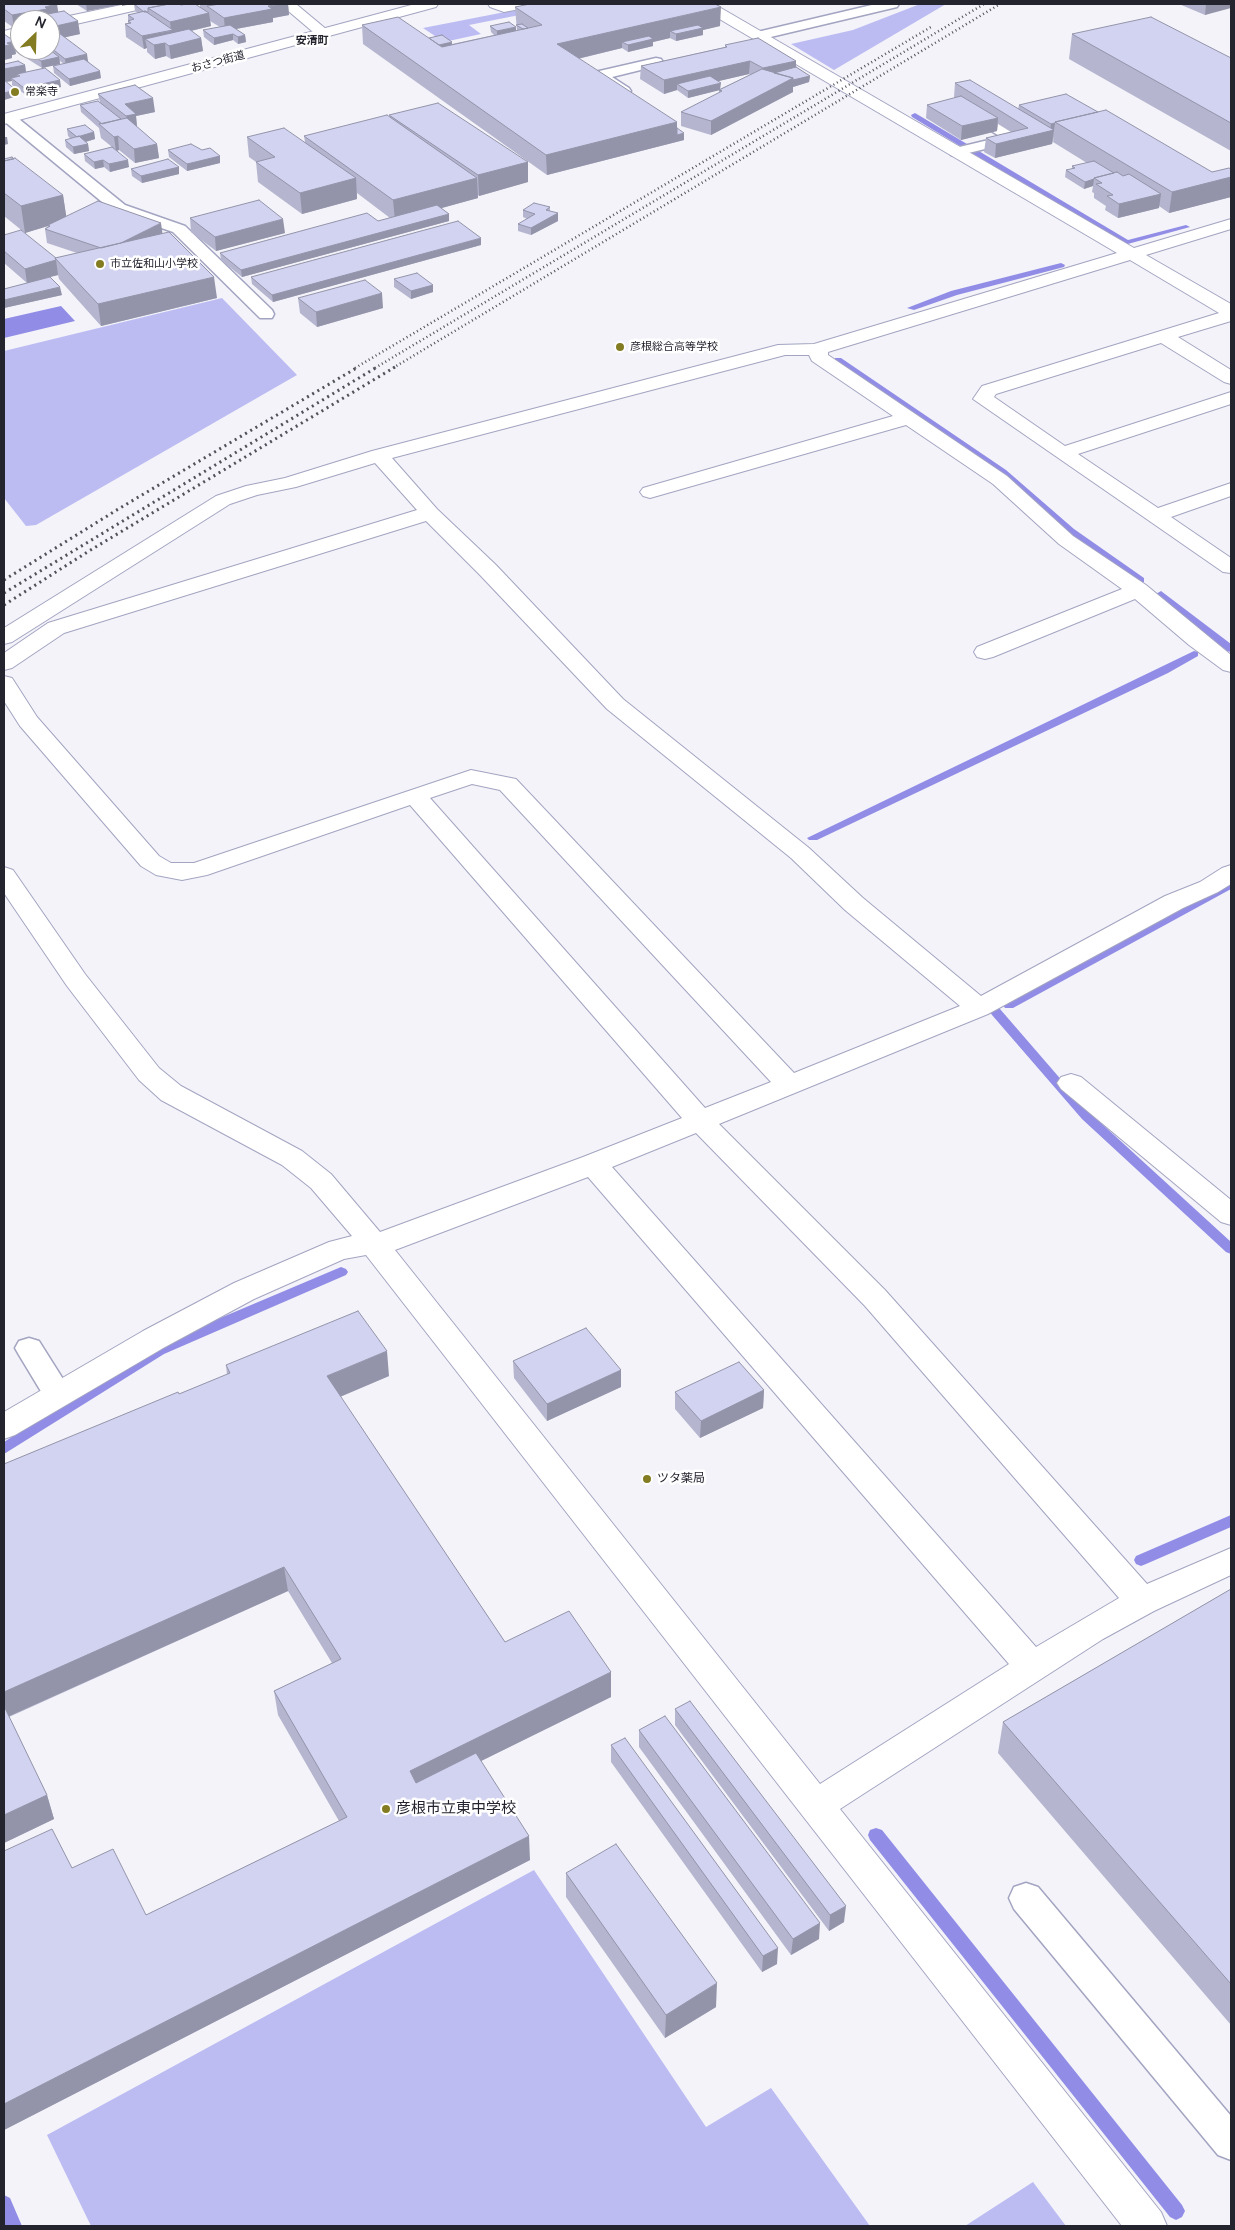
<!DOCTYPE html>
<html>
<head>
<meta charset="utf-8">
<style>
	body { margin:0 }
	#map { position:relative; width:1235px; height:2230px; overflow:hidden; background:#f3f3f9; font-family:Manrope,sans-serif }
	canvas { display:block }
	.frame { position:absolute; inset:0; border:5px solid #24242f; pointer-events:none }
	.north { position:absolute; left:10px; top:10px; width:50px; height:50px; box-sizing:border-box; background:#fff; border:1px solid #a7a7ac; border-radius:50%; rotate:24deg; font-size:14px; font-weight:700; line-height:20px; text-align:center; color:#24242f }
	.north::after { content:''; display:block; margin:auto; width:18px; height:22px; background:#837c22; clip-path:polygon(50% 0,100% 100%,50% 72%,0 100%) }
</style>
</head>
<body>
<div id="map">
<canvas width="1235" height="2230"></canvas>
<div class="frame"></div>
<div class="north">N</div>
</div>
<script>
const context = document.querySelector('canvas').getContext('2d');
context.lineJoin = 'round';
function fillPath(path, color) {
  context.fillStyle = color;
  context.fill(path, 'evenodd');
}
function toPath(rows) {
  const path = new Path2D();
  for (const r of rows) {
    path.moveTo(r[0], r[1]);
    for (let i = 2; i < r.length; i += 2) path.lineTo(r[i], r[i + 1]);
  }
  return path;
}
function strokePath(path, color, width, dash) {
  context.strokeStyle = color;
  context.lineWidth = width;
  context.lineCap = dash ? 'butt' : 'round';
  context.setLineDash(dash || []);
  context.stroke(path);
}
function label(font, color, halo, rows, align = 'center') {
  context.font = font + ' Manrope,"Noto Sans JP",sans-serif';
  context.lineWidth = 5;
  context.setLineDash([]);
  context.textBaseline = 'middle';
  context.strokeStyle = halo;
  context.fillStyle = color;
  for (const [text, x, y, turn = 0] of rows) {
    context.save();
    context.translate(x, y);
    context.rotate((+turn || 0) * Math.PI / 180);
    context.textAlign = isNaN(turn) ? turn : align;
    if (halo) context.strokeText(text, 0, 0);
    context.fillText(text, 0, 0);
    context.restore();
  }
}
fillPath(toPath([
	[546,4,575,4,469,25,481,34,444,42,423,28],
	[920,4,946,4,834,70,791,44,853,30],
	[222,298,297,375,36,525,26,526,4,498,4,351],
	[534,1870,706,2127,771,2088,870,2226,91,2226,47,2135],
	[1033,2182,1066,2226,965,2226]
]), '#bcbcf3');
fillPath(toPath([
	[61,306,75,321,4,338,4,319]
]), '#918de6');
fillPath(toPath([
	[915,113,1128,240,1186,225,1190,227,1124,245,912,117,911,115,915,113],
	[1061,263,1065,265,1064,267,957,295,914,310,907,308,951,291,1061,263],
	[835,358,841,358,1006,470,1074,529,1144,578,1144,582,1138,582,1068,533,1000,474,835,362,835,358],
	[1161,591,1231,644,1231,652,1227,651,1158,596,1156,594,1161,591],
	[1194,651,1198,652,1198,656,1168,673,817,840,809,840,807,838,1194,651],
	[1231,881,1231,889,1013,1008,1005,1008,1003,1005,1005,1002,1231,881],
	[996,1008,1000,1009,1090,1113,1231,1242,1231,1254,1226,1252,1082,1119,992,1015,990,1012,992,1009,996,1008],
	[341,1267,346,1269,348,1272,346,1275,164,1354,4,1454,4,1442,154,1346,341,1267],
	[1231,1515,1231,1527,1146,1564,1141,1566,1136,1564,1134,1560,1136,1556,1231,1515],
	[876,1828,882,1830,1182,2205,1185,2211,1182,2217,1176,2220,1170,2217,870,1840,868,1835,870,1830,876,1828],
	[4,2195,10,2198,22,2226,4,2226,4,2195]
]), '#918de6');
const service = toPath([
	[876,4,899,4,897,7,758,40,751,36,753,33,876,4],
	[656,58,661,59,663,62,661,65,612,77,629,88,631,91,629,94,619,94,593,75,595,72,656,58],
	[969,107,1019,135,1021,138,1014,142,956,156,951,155,949,152,951,149,1001,137,964,114,962,111,969,107],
	[9,114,14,115,125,205,185,226,272,310,274,314,272,318,260,318,173,232,113,211,4,121,4,115,9,114],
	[29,1338,39,1341,68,1387,72,1395,68,1403,58,1406,48,1403,19,1355,15,1348,19,1341,29,1338],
	[1026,1883,1038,1887,1231,2116,1231,2160,1218,2155,1014,1909,1009,1898,1014,1887,1026,1883]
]);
const minor = toPath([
	[126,4,152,4,150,7,50,30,50,20,126,4],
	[280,4,296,4,332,34,329,37,319,37,280,4],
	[488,4,532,4,530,7,504,12,490,7,488,4],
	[697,4,714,4,1134,248,1231,219,1231,229,1146,255,1231,304,1231,321,1178,337,1231,370,1231,384,1224,382,1161,343,996,394,994,397,1065,446,1231,392,1231,404,1078,454,1158,508,1231,483,1231,496,1171,517,1231,558,1231,573,1223,572,1148,520,973,399,982,386,1219,313,1130,260,828,352,828,355,1007,476,1073,536,1146,585,1231,655,1231,672,1223,670,1189,645,1135,599,993,657,985,659,977,657,974,652,977,647,1122,589,1059,544,993,484,906,425,657,496,650,498,643,496,640,492,643,488,893,416,812,361,809,355,785,355,392,458,437,509,496,565,623,699,809,848,863,898,981,996,1165,896,1200,882,1222,868,1231,865,1231,884,1218,892,1183,908,988,1014,719,1124,885,1290,1147,1584,1231,1548,1231,1575,1154,1611,1103,1639,840,1809,1161,2212,1167,2226,1122,2226,366,1255,344,1259,254,1299,165,1347,15,1435,4,1439,4,1412,143,1331,234,1283,329,1242,352,1236,311,1188,282,1165,161,1100,139,1080,67,986,4,893,4,867,13,870,85,974,159,1068,181,1086,302,1151,331,1174,380,1232,583,1157,682,1118,410,805,207,875,182,880,156,875,141,866,20,726,4,701,4,676,12,678,37,717,159,856,171,863,194,863,471,770,516,779,794,1073,960,1006,845,910,791,858,607,709,480,575,426,521,64,633,12,668,4,670,4,653,48,623,417,510,375,463,296,487,257,495,230,504,12,642,4,644,4,628,216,496,246,486,285,478,372,451,778,345,814,344,1117,253,699,7,697,4],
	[472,784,500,790,771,1082,705,1108,430,798,472,784],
	[696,1133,865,1306,1119,1598,1036,1647,612,1167,696,1133],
	[588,1177,1009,1664,820,1784,395,1250,588,1177],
	[20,27,20,37,4,39,4,31,20,27],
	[1071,1074,1081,1077,1231,1200,1231,1225,1221,1222,1061,1089,1057,1083,1061,1077,1071,1074]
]);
const tertiary = toPath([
	[415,4,438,4,436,7,4,124,4,114,415,4]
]);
strokePath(service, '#a3a4c1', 3);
strokePath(minor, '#a3a4c1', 2);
strokePath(tertiary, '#a3a4c1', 2);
fillPath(service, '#fff');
fillPath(minor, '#fff');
fillPath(tertiary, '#fff');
strokePath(toPath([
	[355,368,931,27],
	[375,368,984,4],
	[393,368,1000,4]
]), '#51515b', 2.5, [1, 3]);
strokePath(toPath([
	[4,580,120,508,358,367],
	[4,593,377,367],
	[4,605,89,551,395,367]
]), '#51515b', 3, [2, 4]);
fillPath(toPath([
	[4,4,58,12,80,34,64,37,88,61,101,78,70,86,54,73,53,66,64,64,60,61,60,64,42,68,15,51,16,54,12,55,12,58,4,60,12,40,12,37,20,35,20,50,50,50,50,35,53,35,50,33,50,20,20,20,20,27,14,28,4,21],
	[68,4,118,4,118,5,87,11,76,4,70,5],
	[134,4,181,5,200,7,200,4,288,4,289,15,273,18,273,22,236,29,245,35,246,42,238,44,233,40,214,45,204,37,203,30,220,27,210,21,211,26,191,31,201,38,203,51,171,59,166,56,155,59,147,52,147,48,144,49,126,37,125,24,128,23,128,15,138,13,135,11],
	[1179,4,1231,4,1205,15],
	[515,7,720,26,703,30,703,35,676,41,670,38,653,42,653,46,628,52,622,48,578,59,677,128,684,140,547,175,363,44,362,25,429,38,452,44,494,35,491,32,490,26,517,31],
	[1072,34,1231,58,1231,151,1069,59],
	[725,45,796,61,796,67,810,76,809,82,793,87,793,92,711,135,681,126,681,112,719,93,719,90,688,98,677,90,664,94,640,79,641,66,725,47],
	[749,74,750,75,720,89,718,81],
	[5,64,25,65,26,73,61,87,26,95,12,85,12,81,6,82,17,96,4,100],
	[955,83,1018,109,1019,105,1098,112,1212,172,1231,169,1231,197,1169,213,1159,206,1159,208,1118,218,1105,210,1106,206,1094,198,1094,193,1092,192,1093,186,1084,189,1065,177,1066,170,1072,169,1072,166,1087,163,1053,142,1054,137,1052,144,995,158,984,152,986,138,1011,132,998,124,997,131,961,140,926,118,927,105,955,98,954,97],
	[98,94,155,112,136,116,137,127,157,144,159,158,135,163,119,150,117,151,129,167,110,172,104,167,95,169,85,161,84,154,112,147,101,138,99,128,81,112,80,105,100,102],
	[389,115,528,162,528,182,479,196,478,195,478,198,441,208,449,214,449,221,242,277,221,260,220,253,378,221,390,218,357,193,357,199,302,214,258,182,256,162,249,157,247,137,305,142,304,136,390,118],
	[67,129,94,132,95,139,86,142,88,144,89,151,74,154,66,147,65,140,71,139,68,136],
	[168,150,202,150,220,156,220,163,187,171,169,157],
	[4,159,63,195,66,216,162,234,217,298,101,326,59,279,58,275,45,278,62,295,4,308,4,289,27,283,4,263,4,235,56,258,77,253,47,243,45,229,48,226,25,233,4,216],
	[179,167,179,174,142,183,132,176,131,169],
	[550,207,550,211,558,221,531,235,518,231,518,224,527,219,523,217,523,210],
	[190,218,285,233,216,251,191,232],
	[481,245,273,302,252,284,251,277],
	[394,279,433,285,433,292,411,299,394,287],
	[298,298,383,308,317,327,300,313],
	[513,1361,621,1370,621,1387,547,1421,514,1378],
	[226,1365,389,1376,340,1397,505,1642,611,1672,611,1697,481,1761,530,1860,4,2130,4,1851,72,1868,146,1915,339,1821,278,1715,274,1691,332,1663,288,1591,9,1717,47,1795,54,1819,4,1843,4,1464,227,1375],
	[764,1390,763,1408,700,1438,675,1409,675,1392],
	[1231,1589,1231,2025,998,1753,1003,1722],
	[675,1709,844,1922,829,1931,675,1725],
	[639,1730,819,1939,791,1955,639,1747],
	[611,1745,777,1964,762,1972,611,1762],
	[566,1873,716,2007,665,2038,566,1897]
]), '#b5b5cf');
fillPath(toPath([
	[57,4,59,17,42,15,43,20,20,20,20,27,14,28,12,15],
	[86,4,118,4,118,5,87,11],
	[122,4,132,4,122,6],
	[280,4,288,4,289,15,273,18,273,22,225,31,224,18],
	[1206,4,1231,4,1231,8,1205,15],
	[721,7,720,26,703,30,703,35,676,41,676,34,670,31,670,38,653,42,653,46,628,52,628,45,622,42,622,48,564,62,557,44],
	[209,13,211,26,173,35,165,43,166,56,155,59,154,45,145,39,147,48,144,49,142,36,171,31,170,22],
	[78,21,80,34,58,39,56,26],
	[516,27,516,33,497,37,497,31],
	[233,34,233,40,214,45,214,38],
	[245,35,246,42,238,44,238,37],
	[201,38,203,51,171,59,169,46],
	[14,41,16,54,12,55,12,58,4,60,4,46,7,43],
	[452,42,452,49,426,48],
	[87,54,88,61,66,66,65,59],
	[59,57,60,64,42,68,41,61],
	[750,61,749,74,685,89,677,84,677,90,664,94,664,80],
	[796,61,796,74,763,82,763,68],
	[25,65,27,79,20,76,17,74,18,80,11,78,12,81,4,82,4,69],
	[100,71,101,78,70,86,69,79],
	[810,76,809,82,793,87,793,92,711,135,711,121,793,78],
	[60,80,61,87,26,95,24,88],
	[721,83,720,90,688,98,688,91],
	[16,90,17,96,4,100,4,93],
	[153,98,155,112,136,116,137,127,128,129,125,104],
	[998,118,997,131,961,140,962,126],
	[677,122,677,135,684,133,684,140,547,175,546,155],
	[1055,123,1052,144,995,158,996,144,1050,131,1051,124],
	[94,132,95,139,78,144,77,137],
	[118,136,119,150,116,151,114,137],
	[4,137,7,137,8,144,4,145],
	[88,144,89,151,74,154,73,147],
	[157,144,159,158,135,163,134,149],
	[220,156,220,163,187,171,187,164],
	[103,160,104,167,95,169,94,162],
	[128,160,129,167,110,172,109,164],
	[528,162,528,182,479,196,478,175],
	[179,167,179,174,142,183,141,176],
	[1231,177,1231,197,1169,213,1172,192],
	[356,178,357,199,302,214,300,193],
	[477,178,478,198,395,221,393,200],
	[1094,179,1093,186,1084,189,1085,182],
	[1161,194,1159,208,1118,218,1119,204],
	[63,195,67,221,48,225,48,226,25,233,21,206],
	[558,213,558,221,531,235,531,228],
	[449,214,449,221,242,277,241,270],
	[283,219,285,233,216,251,215,237],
	[161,223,163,237,107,250],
	[481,238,481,245,273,302,272,295],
	[56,260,58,275,27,283,25,269],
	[214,277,217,298,101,326,98,304],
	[433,285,433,292,411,299,411,291],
	[60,287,62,295,4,308,4,300],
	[382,293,383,308,317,327,316,312],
	[387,1351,389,1376,330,1401,327,1376],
	[621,1370,621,1387,547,1421,547,1404],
	[764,1390,763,1408,700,1438,701,1421],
	[284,1567,288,1591,5,1718,4,1714,4,1692],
	[611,1672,611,1697,412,1795,410,1771],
	[47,1795,54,1819,4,1843,4,1815],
	[529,1836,530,1860,4,2130,4,2104],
	[846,1906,844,1922,829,1931,830,1915],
	[820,1923,819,1939,791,1955,793,1939],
	[778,1948,777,1964,762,1972,763,1956],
	[717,1983,716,2007,665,2038,666,2015]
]), '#9394a9');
const building = toPath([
	[4,4,57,4,45,7,47,9,12,15,4,9,4,4],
	[134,4,169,4,148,8,148,12,144,12,134,4],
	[169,4,179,4,181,5,187,4,195,4,209,13,170,22,148,8,169,4],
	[220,4,280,4,268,6,272,9,224,18,207,6,220,4],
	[530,4,715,4,721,7,557,44,677,122,546,155,362,25,398,17,442,47,542,25,515,7,530,4],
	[64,11,78,21,56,26,50,21,50,20,49,20,42,15,64,11],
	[145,11,173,30,142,36,125,24,131,23,128,21,134,19,128,15,145,11],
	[1151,17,1231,58,1231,123,1072,34,1151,17],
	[509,22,516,27,497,31,490,26,509,22],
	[522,24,528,28,523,29,516,25,522,24],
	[230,25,245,35,238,37,233,34,214,38,203,30,230,25],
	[698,25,703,28,676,34,670,31,698,25],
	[189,29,201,38,169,46,165,43,154,45,145,39,189,29],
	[59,33,87,54,65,59,50,47,50,35,59,33],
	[4,34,14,41,7,43,10,45,4,46,4,34],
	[20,35,20,48,14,44,14,42,18,41,12,37,20,35],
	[442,35,452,42,439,45,429,38,442,35],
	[649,36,653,39,628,45,622,42,649,36],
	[758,38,796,61,763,68,750,61,664,80,641,66,727,47,725,45,758,38],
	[24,50,50,50,59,57,41,61,24,50],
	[84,59,100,71,69,79,53,66,84,59],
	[18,61,25,65,4,69,4,63,5,64,18,61],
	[796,67,810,76,793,80,793,78,774,73,796,67],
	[45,68,60,80,24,88,11,78,20,76,17,74,45,68],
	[762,69,793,78,711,121,681,112,722,91,719,90,762,69],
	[710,76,721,83,688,91,677,84,710,76],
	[4,80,16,90,4,93,4,80],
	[970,80,1054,130,996,144,986,138,1028,128,955,83,970,80],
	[135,85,153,98,125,104,136,114,126,116,98,94,135,85],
	[1066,94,1098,112,1055,122,1055,123,1051,124,1019,105,1066,94],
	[961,96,998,118,962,126,927,105,961,96],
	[98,101,121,119,102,124,80,105,98,101],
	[438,103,528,162,478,175,389,115,438,103],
	[1106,110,1212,172,1229,168,1231,169,1231,177,1172,192,1055,122,1106,110],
	[387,115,477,178,393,200,304,136,387,115],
	[127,118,157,144,134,149,118,136,114,137,99,124,127,118],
	[85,125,94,132,77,137,67,129,85,125],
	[284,128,356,178,300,193,256,162,275,157,247,137,284,128],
	[677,128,684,133,677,135,677,128],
	[79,136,88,144,73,147,65,140,79,136],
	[191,144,202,150,210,148,220,156,187,164,168,150,191,144],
	[112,147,128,160,109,164,103,160,94,162,84,154,112,147],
	[12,157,14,159,4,161,4,159,12,157],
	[15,158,63,195,21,206,4,193,4,161,15,158],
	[168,159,179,167,141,176,131,169,168,159],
	[1094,161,1114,173,1094,178,1094,179,1085,182,1066,170,1075,168,1072,166,1094,161],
	[1117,172,1123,176,1129,174,1161,194,1119,204,1107,196,1113,195,1096,184,1102,183,1094,178,1117,172],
	[259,200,283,219,215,237,190,218,259,200],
	[98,201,161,223,121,243,101,248,45,229,50,226,48,225,98,201],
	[534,203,550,207,546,210,558,213,531,228,518,224,535,214,523,210,534,203],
	[437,205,449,214,241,270,220,253,367,213,378,221,437,205],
	[458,221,481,238,272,295,251,277,458,221],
	[21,230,56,258,55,258,56,260,25,269,4,251,4,235,21,230],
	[169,232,214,277,98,304,55,258,169,232],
	[417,273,433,285,411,291,394,279,417,273],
	[50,277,60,287,4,300,4,289,50,277],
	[365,280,382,293,316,312,298,298,365,280],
	[358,1311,387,1351,327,1376,505,1642,569,1611,611,1672,410,1771,416,1783,476,1753,529,1836,4,2104,4,1851,52,1829,72,1868,113,1849,146,1915,347,1817,274,1691,341,1659,284,1567,4,1692,4,1464,178,1392,179,1394,230,1373,226,1365,358,1311],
	[586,1328,621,1370,547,1404,513,1361,586,1328],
	[739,1362,764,1390,701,1421,675,1392,739,1362],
	[1231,1589,1231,1984,1003,1722,1231,1589],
	[690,1701,846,1906,830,1915,675,1709,690,1701],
	[4,1706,47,1795,4,1815,4,1706],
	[665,1716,820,1923,793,1939,639,1730,665,1716],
	[625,1738,778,1948,763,1956,611,1745,625,1738],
	[616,1844,717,1983,666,2015,566,1873,616,1844]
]);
fillPath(building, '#d2d3f1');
strokePath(building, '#9394a9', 1);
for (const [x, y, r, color] of [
	[15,92,5,"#837c22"],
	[100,264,5,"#837c22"],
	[620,347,5,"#837c22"],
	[647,1479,5,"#837c22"],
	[386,1809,5,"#837c22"]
]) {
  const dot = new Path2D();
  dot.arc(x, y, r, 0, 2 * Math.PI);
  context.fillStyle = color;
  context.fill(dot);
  strokePath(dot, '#fff', 2);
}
label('bold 11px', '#24242f', '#fff', [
	["安清町",312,41]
]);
label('11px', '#24242f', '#fff', [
	["おさつ街道",218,62,-15]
]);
label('11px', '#24242f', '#fff', [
	["常楽寺",25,92],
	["市立佐和山小学校",110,264],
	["彦根総合高等学校",630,347]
], 'left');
label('12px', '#24242f', '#fff', [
	["ツタ薬局",657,1479]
], 'left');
label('15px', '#24242f', '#fff', [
	["彦根市立東中学校",396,1809]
], 'left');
</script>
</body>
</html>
